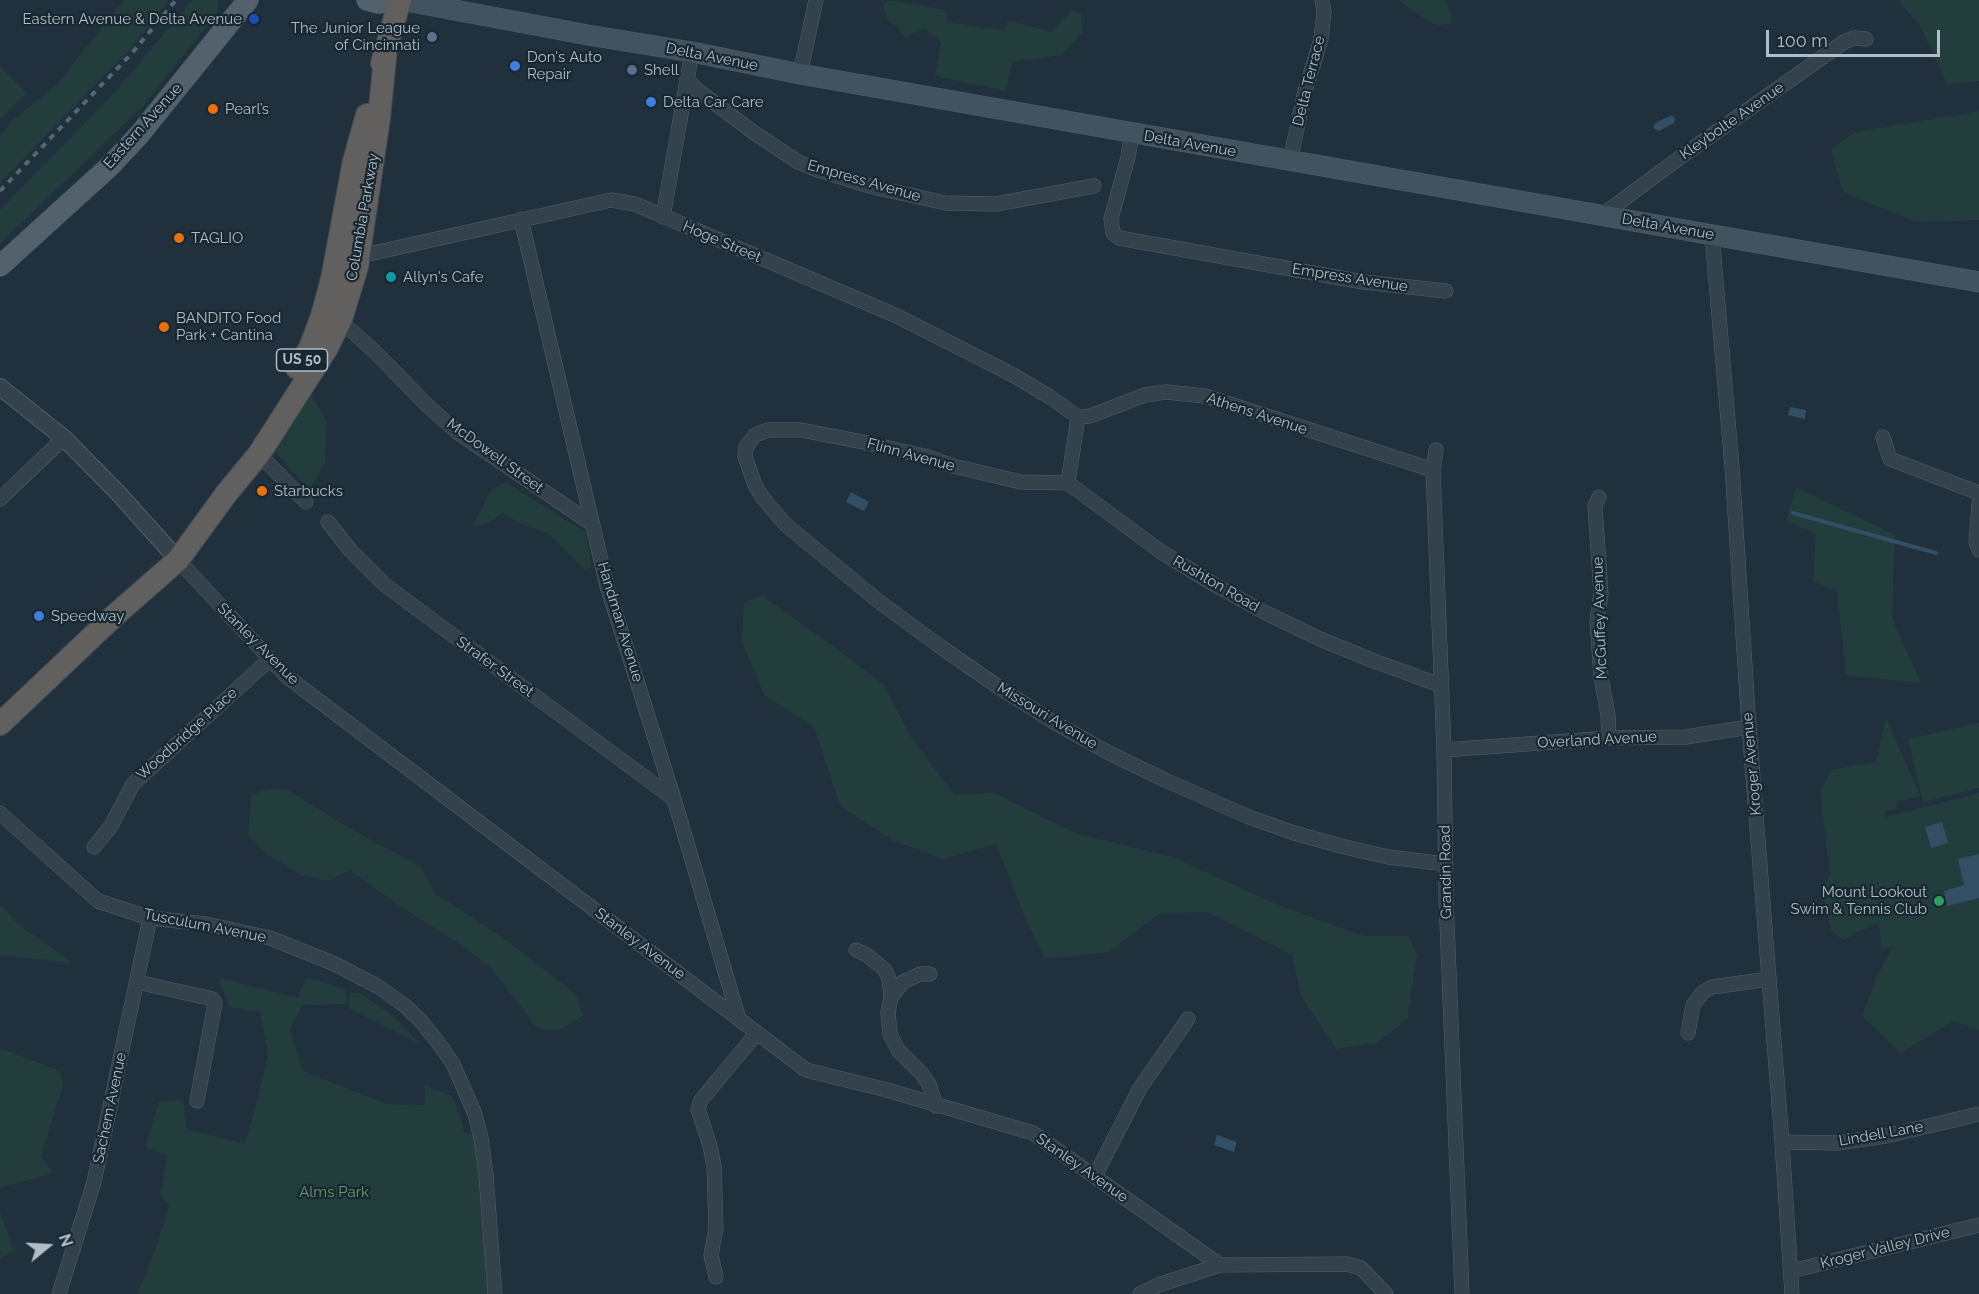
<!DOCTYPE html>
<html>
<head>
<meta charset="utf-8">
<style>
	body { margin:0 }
	#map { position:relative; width:1979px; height:1294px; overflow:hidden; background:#20303c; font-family:Raleway,sans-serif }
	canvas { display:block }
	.north { position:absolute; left:18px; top:1216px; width:60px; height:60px; -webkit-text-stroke:4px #192730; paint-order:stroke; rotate:72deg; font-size:16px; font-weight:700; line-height:24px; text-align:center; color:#afbdc8 }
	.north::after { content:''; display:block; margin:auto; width:21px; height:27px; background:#afbdc8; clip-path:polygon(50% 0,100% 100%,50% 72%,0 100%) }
	.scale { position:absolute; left:1766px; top:30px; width:174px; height:27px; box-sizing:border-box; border:3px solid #afbdc8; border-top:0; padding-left:8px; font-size:18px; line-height:21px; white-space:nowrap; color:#afbdc8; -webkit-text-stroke:4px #192730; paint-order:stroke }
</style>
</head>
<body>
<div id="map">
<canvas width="1979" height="1294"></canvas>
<div class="north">N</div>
<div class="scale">100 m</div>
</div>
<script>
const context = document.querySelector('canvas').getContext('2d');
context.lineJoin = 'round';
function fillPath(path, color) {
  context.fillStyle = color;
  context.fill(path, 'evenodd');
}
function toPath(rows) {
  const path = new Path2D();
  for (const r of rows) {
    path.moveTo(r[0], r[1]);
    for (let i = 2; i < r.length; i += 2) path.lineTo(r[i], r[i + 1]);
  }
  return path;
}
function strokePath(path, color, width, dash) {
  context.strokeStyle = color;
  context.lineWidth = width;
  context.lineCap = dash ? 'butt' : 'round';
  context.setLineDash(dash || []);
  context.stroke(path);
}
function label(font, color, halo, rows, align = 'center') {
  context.font = font + ' Raleway,sans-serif';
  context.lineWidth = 4.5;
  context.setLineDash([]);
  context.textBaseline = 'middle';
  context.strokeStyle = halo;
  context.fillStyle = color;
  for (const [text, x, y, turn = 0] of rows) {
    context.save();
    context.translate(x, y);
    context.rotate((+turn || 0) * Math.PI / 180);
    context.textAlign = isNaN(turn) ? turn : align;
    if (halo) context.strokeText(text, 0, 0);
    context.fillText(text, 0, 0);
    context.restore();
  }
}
fillPath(toPath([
	[124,0,169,0,130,50,0,183,0,136,13,120,57,84],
	[192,0,219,0,217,13,144,105,0,244,0,210,116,91],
	[890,0,946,10,948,22,1005,31,1007,22,1011,21,1051,32,1071,11,1081,13,1082,33,1062,55,1012,62,1006,91,935,76,941,42,924,28,906,38,897,26,889,22,884,12,884,3],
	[1399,0,1446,0,1453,23,1437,26,1412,10],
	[1898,0,1979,0,1979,81,1947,84,1920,26],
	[0,66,27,93,0,119],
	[1979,111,1979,220,1916,222,1844,193,1836,170,1831,149,1855,132],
	[311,394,327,422,325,463,309,490,277,454,276,448],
	[506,482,585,532,592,566,586,571,549,534,519,523,503,513,486,524,473,526,490,491],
	[1796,487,1895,535,1892,618,1921,683,1846,675,1837,592,1813,581,1816,534,1786,521],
	[763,596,838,650,884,685,911,737,954,794,994,793,1075,833,1173,857,1278,905,1364,936,1409,936,1417,955,1407,1019,1377,1043,1336,1049,1301,996,1292,955,1208,912,1160,913,1109,952,1045,959,1025,918,996,844,943,859,892,840,840,806,814,727,764,695,742,642,744,602],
	[1886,717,1920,796,1896,802,1897,808,1884,812,1885,817,1979,793,1979,1030,1954,1021,1900,1053,1862,1016,1876,978,1893,946,1881,949,1879,922,1843,940,1831,931,1822,889,1830,875,1820,793,1831,770,1876,762],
	[1979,723,1979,788,1923,802,1908,739],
	[269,789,286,789,351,829,421,867,436,894,502,937,577,995,583,1016,559,1030,537,1028,492,969,467,949,397,904,350,870,329,881,303,876,268,855,248,834,251,795],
	[0,905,19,925,73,963,0,955],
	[306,977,345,989,347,1004,303,1005,290,1029,303,1071,387,1104,424,1105,425,1085,452,1096,462,1121,464,1133,481,1138,495,1294,137,1294,154,1253,169,1205,160,1195,167,1155,145,1148,159,1102,183,1100,187,1129,245,1144,259,1093,268,1053,260,1012,229,1007,219,978,298,998],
	[350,992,360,993,393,1016,420,1044,349,1008],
	[0,1048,60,1071,63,1085,41,1157,53,1173,0,1188],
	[0,1212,14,1250,0,1259]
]), '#223d3b');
fillPath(toPath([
	[1672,115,1675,119,1674,123,1659,131,1653,128,1655,123],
	[1790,407,1806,410,1805,419,1788,415],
	[851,492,869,502,864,511,846,502],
	[1942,822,1948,843,1931,848,1925,827],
	[1979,854,1979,898,1947,906,1944,891,1964,885,1958,859],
	[1217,1135,1237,1142,1234,1152,1214,1145]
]), '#324f65');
strokePath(toPath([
	[1793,513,1936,553]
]), '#324f65', 4);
const minor = toPath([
	[800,74,816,0],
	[687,79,696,89,753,132,798,162,818,170,873,187,946,203,996,204,1094,186],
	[1132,133,1128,157,1111,219,1113,233,1119,238,1363,282,1446,291],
	[1290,161,1305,91,1321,39,1324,12,1322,0],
	[1601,216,1682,156,1844,42,1854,38,1866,39],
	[663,217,692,52],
	[521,219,607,586,674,799,739,1019],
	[1712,235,1732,467,1749,727,1782,1142,1792,1294],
	[353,252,369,254,611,200,635,204,897,316,1013,375,1050,397,1078,417],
	[336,317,374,351,428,406,457,432,592,524],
	[1078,417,1068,483,1160,551,1215,585,1262,611,1320,639,1374,661,1440,685],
	[1078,417,1090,416,1145,395,1166,392,1205,396,1433,470],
	[1883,437,1890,459,1979,493],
	[1436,450,1433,470,1444,750,1446,898,1462,1294],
	[259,454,306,502],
	[1068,483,1021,482,953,466,928,457,863,442,801,430,768,430,755,435,746,447,745,457,755,485,763,498,785,524,877,600,938,645,1000,688,1055,723,1111,754,1165,780,1249,817,1294,833,1341,846,1388,857,1446,864],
	[1599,497,1595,506,1601,594,1597,621,1601,677,1608,715,1609,738],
	[0,499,64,438],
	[1979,504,1976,542,1979,550],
	[328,522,351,551,385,585,674,799],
	[178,560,284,674,298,685,806,1070,887,1090,1033,1133,1220,1265,1347,1264,1361,1268,1386,1294],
	[1444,750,1609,738,1686,737,1749,727],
	[0,813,98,901,150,918,206,924,270,938,335,964,379,987,404,1005,420,1020,437,1041,453,1064,475,1114,481,1138,486,1175,495,1294],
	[94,847,111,826,133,784,270,659],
	[856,950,867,955,885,970,889,979,891,997],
	[930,974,920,974,903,982,891,997,888,1013,890,1034,898,1050,922,1074,929,1084,936,1106],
	[137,982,213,999,215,1003,197,1101],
	[1688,1033,1693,1005,1703,992,1712,987,1769,979],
	[1782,1142,1837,1143,1886,1136,1979,1114],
	[1095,1176,1140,1088,1188,1019],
	[1791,1271,1979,1225],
	[716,1277,711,1255,716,1228,714,1166,710,1146,698,1109,701,1100,757,1033],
	[59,1294,94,1182,150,918],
	[1140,1294,1158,1285,1220,1265]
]);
const tertiary = toPath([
	[0,387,64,438,119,494,178,560]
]);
const secondary = toPath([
	[401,0,588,35,692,52,800,74,1979,282]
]);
const primary = toPath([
	[367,0,378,3,398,0],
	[0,266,110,166,139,135,248,0]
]);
const trunk = toPath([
	[382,63,400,0],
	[297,368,310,348,322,316,332,279,354,161,367,115],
	[0,724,114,616,178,560,226,494,259,454,327,348,341,319,357,267,379,118,386,48]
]);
strokePath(minor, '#526069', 15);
strokePath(tertiary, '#526069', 18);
strokePath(secondary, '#526069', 21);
strokePath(primary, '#3d4b55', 22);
strokePath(trunk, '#3f4d56', 24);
strokePath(minor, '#34424c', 14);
strokePath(tertiary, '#34424c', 16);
strokePath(secondary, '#42525f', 20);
strokePath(primary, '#52616c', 21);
strokePath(trunk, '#62605e', 22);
strokePath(toPath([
	[0,191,132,53,176,0]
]), '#566773', 4, [6, 6]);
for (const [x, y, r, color] of [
	[254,19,6,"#1a4fb4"],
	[432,37,6,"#5c6f8a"],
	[515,66,6,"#3f7fe0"],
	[632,70,6,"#5c6f8a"],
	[651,102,6,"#3f7fe0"],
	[213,109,6,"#e8710a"],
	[179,238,6,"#e8710a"],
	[391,277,6,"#0f9aa8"],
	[164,327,6,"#e8710a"],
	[262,491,6,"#e8710a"],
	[39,616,6,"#3f7fe0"],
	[1939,901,6,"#2e9e5b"]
]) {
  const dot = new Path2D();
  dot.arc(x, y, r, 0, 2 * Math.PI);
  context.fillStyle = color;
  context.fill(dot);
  strokePath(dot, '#192730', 2);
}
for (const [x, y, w] of [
	[302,360,51]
]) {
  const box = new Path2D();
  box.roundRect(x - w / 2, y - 11, w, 22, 4.5);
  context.fillStyle = '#192730';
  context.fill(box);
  strokePath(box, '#afbdc8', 1.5);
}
label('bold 14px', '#afbdc8', null, [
	["US 50",302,360]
]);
label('15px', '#afbdc8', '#192730', [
	["Eastern Avenue & Delta Avenue",242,19,"right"],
	["The Junior League",420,28,"right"],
	["of Cincinnati",420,45,"right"],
	["Don's Auto",527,57],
	["Repair",527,74],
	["Shell",644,70],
	["Delta Car Care",663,102],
	["Pearl’s",225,109],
	["TAGLIO",191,238],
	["Allyn's Cafe",403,277],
	["BANDITO Food",176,318],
	["Park + Cantina",176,335],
	["Starbucks",274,491],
	["Speedway",51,616],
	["Mount Lookout",1927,892,"right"],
	["Swim & Tennis Club",1927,909,"right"]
], 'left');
label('15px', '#afbdc8', '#192730', [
	["Delta Avenue",712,57,11],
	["Delta Terrace",1309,81,-76],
	["Kleybolte Avenue",1732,121,-35],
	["Eastern Avenue",143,126,-48],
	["Delta Avenue",1190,144,10],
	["Empress Avenue",864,181,16],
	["Columbia Parkway",363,217,-80],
	["Delta Avenue",1668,227,10],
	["Hoge Street",722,242,23],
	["Empress Avenue",1350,278,9],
	["Athens Avenue",1257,414,18],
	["Flinn Avenue",911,455,15],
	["McDowell Street",495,456,36],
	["Rushton Road",1216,584,30],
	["McGuffey Avenue",1600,618,-92],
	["Handman Avenue",620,622,73],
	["Stanley Avenue",258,644,45],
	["Strafer Street",495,667,36],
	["Missouri Avenue",1047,716,31],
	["Woodbridge Place",187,734,-42],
	["Overland Avenue",1597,740,-3],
	["Kroger Avenue",1752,764,-95],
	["Grandin Road",1446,872,-91],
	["Tusculum Avenue",205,926,11],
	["Stanley Avenue",640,944,37],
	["Sachem Avenue",110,1108,-78],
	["Lindell Lane",1881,1134,-10],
	["Stanley Avenue",1082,1168,35],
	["Kroger Valley Drive",1885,1248,-14]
]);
label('15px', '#649b67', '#192730', [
	["Alms Park",334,1192]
]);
</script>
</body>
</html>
